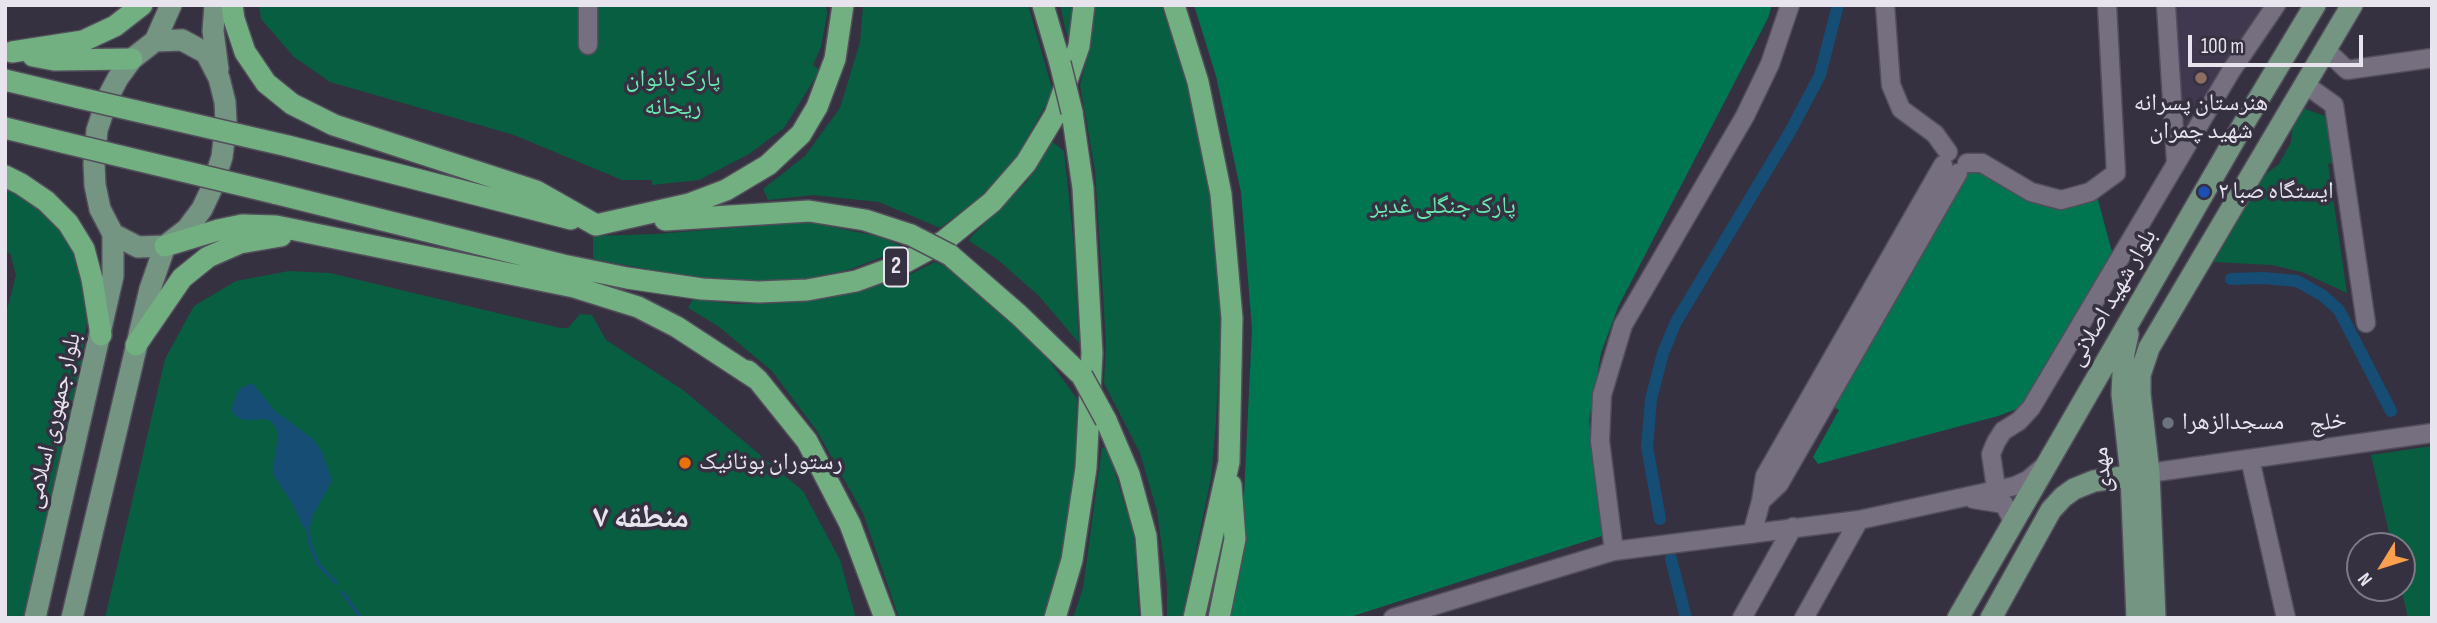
<!DOCTYPE html>
<html>
<head>
<meta charset="utf-8">
<style>
	body { margin:0 }
	#map { position:relative; width:2437px; height:623px; overflow:hidden; background:#363140; font-family:"Sofia Sans Condensed",sans-serif }
	canvas { display:block }
	.frame { position:absolute; inset:0; border:7px solid #e8e4ee; pointer-events:none }
	.north { position:absolute; left:2346px; top:532px; width:70px; height:70px; box-sizing:border-box; background:#363140; border:2px solid #7d7986; border-radius:50%; rotate:232deg; font-size:19px; font-weight:700; line-height:28px; text-align:center; color:#e8e4ee }
	.north::after { content:''; display:block; margin:auto; width:24px; height:32px; background:#f99f4d; clip-path:polygon(50% 0,100% 100%,50% 72%,0 100%) }
	.scale { position:absolute; left:2188px; top:35px; width:175px; height:32px; box-sizing:border-box; border:4px solid #e8e4ee; border-top:0; padding-left:9px; font-size:21px; line-height:24px; white-space:nowrap; color:#e8e4ee; -webkit-text-stroke:5px #363140; paint-order:stroke }
</style>
</head>
<body>
<div id="map">
<canvas width="2437" height="623"></canvas>
<div class="frame"></div>
<div class="north">N</div>
<div class="scale">100 m</div>
</div>
<script>
const context = document.querySelector('canvas').getContext('2d');
context.lineJoin = 'round';
function fillPath(path, color) {
  context.fillStyle = color;
  context.fill(path, 'evenodd');
}
function toPath(rows) {
  const path = new Path2D();
  for (const r of rows) {
    path.moveTo(r[0], r[1]);
    for (let i = 2; i < r.length; i += 2) path.lineTo(r[i], r[i + 1]);
  }
  return path;
}
function strokePath(path, color, width, dash) {
  context.strokeStyle = color;
  context.lineWidth = width;
  context.lineCap = dash ? 'butt' : 'round';
  context.setLineDash(dash || []);
  context.stroke(path);
}
function label(font, color, halo, rows, align = 'center') {
  context.font = font + ' "Sofia Sans Condensed","Noto Naskh Arabic",sans-serif';
  context.lineWidth = 7;
  context.setLineDash([]);
  context.textBaseline = 'middle';
  context.strokeStyle = halo;
  context.fillStyle = color;
  for (const [text, x, y, turn = 0] of rows) {
    context.save();
    context.translate(x, y);
    context.rotate((+turn || 0) * Math.PI / 180);
    context.textAlign = isNaN(turn) ? turn : align;
    if (halo) context.strokeText(text, 0, 0);
    context.fillText(text, 0, 0);
    context.restore();
  }
}
fillPath(toPath([
	[2171,5,2268,5,2183,151]
]), '#40384e');
fillPath(toPath([
	[259,5,826,5,827,14,821,47,813,65,820,70,784,128,749,154,699,180,652,185,652,180,622,180,514,135,330,82,294,57,261,19],
	[863,5,1028,5,1053,92,1015,160,980,198,940,228,879,202,813,195,768,200,763,189,805,156,840,108,860,42],
	[1060,5,1074,5,1069,44],
	[1095,5,1161,5,1190,85,1212,194,1221,318,1216,421,1211,478,1182,618,1167,618,1167,584,1157,511,1140,453,1104,383,1106,342,1095,170,1080,85,1091,44],
	[2302,108,2331,118,2336,162,2328,164,2347,293,2302,272,2272,265,2214,262,2263,176,2279,164,2291,142,2293,124],
	[1053,142,1064,151,1074,247,1079,343,1039,296,997,259,969,241,971,237,1025,184],
	[5,186,37,201,62,229,79,263,89,306,81,364,23,618,5,618,5,317,16,275,10,253,5,251],
	[809,222,881,237,905,248,851,269,804,280,758,282,701,279,593,259,593,236,656,234],
	[935,262,953,270,1038,345,1077,399,1075,466,1063,555,1043,618,899,618,863,513,817,431,772,371,718,326,688,308,693,299,734,304,782,303,823,299,865,289,913,273],
	[289,271,330,273,560,328,568,328,580,314,592,315,606,340,683,390,803,491,840,560,856,618,105,618,165,359,194,306,236,281],
	[2432,446,2432,618,2408,618,2401,588,2402,546,2392,546,2371,455],
	[1107,447,1134,535,1139,618,1073,618,1083,588,1102,448]
]), '#085e40');
fillPath(toPath([
	[1194,5,1772,5,1768,18,1618,307,1601,353,1589,421,1605,535,1347,618,1226,618,1242,537,1252,329,1241,192,1216,76],
	[1986,169,2064,208,2078,205,2091,198,2098,200,2112,252,2037,389,2017,409,1998,416,1818,464,1813,457,1839,410,1833,407,1962,177,1973,171]
]), '#007650');
fillPath(toPath([
	[252,383,275,411,313,439,322,452,332,481,313,515,310,526,303,527,292,503,274,476,273,467,278,437,276,427,268,419,245,420,237,417,231,410,239,389]
]), '#154d75');
strokePath(toPath([
	[307,526,311,547,318,564,336,583],
	[342,592,361,618]
]), '#154d75', 3.5);
strokePath(toPath([
	[2231,279,2263,278,2297,281,2322,295,2339,310,2391,411],
	[1660,519,1647,447,1651,399,1663,353,1676,322,1791,130,1820,75,1838,5],
	[1671,559,1686,618]
]), '#154d75', 12);
const minor = toPath([
	[1885,5,1891,85,1901,109,1935,134,1948,152],
	[2166,5,2176,162],
	[588,45,588,5],
	[2326,50,2347,70,2432,58],
	[2306,85,2334,105,2366,323],
	[1967,163,1982,163,2031,192,2061,200,2090,192,2116,173,2107,5],
	[2250,459,2286,618],
	[2149,473,2432,433],
	[1996,488,1991,454,1996,442,2003,431,2019,421,2031,408,2231,71,2276,5],
	[1973,499,2004,504,2014,523],
	[1761,501,1779,484,1958,173],
	[1752,534,1761,501,1765,476,1943,165],
	[1614,551,1600,441,1602,395,1623,325,1745,116,1770,64,1790,5],
	[1393,618,1614,551,1859,520,2015,486,2028,480,2043,467],
	[1742,618,1793,527],
	[1804,618,1859,520]
]);
const major = toPath([
	[215,5,213,31,218,69],
	[182,40,206,53,219,78,225,102,226,122,222,157,211,190,202,209,187,229,165,246,138,247,113,234,100,209,95,185,94,164,97,130,108,97,118,78,132,59,155,41,182,40],
	[155,41,171,5],
	[2128,334,2124,353,2122,394,2131,475,2137,618],
	[35,618,113,276,113,234],
	[72,618,150,289,165,246],
	[1958,618,2243,125,2315,5],
	[1991,618,2051,510,2063,497,2074,489,2094,481,2143,474],
	[2155,618,2149,473,2140,394,2140,375,2149,348,2352,5]
]);
const highway = toPath([
	[232,5,234,19,245,52,266,83,292,104,334,125,536,191,596,225,689,204,726,190,768,165,801,134,817,107,835,59,843,5],
	[1043,5,1060,63],
	[1174,5,1198,82,1221,194,1232,318,1229,462,1194,618],
	[12,52,83,41,115,26,142,5],
	[33,56,54,60,132,59],
	[5,80,80,98],
	[5,128,66,143],
	[288,146,571,219],
	[5,176,21,184,46,201,68,223,84,249,92,279,101,335],
	[274,193,563,265,627,278,702,289,759,292,807,290,856,281,900,265,944,241,992,202,1026,163,1055,115,1079,46,1084,5],
	[665,220,809,211,865,220,911,235],
	[165,246,218,230,242,225,276,226,574,287,638,307,677,327,758,380],
	[950,255,1019,315,1082,376],
	[136,345,182,278,208,257,240,243,281,236],
	[748,371,758,380,807,441,850,524,885,618],
	[1106,420,1129,474,1146,536,1152,618],
	[1055,618,1072,560,1086,468,1092,353,1083,188,1072,112],
	[1219,618,1235,539,1231,485]
]);
strokePath(minor, '#534e5b', 21);
strokePath(major, '#534e5b', 24);
strokePath(highway, '#534e5b', 24);
strokePath(minor, '#756f80', 18);
strokePath(major, '#739581', 21);
strokePath(highway, '#72af81', 21);
const highwayBridge = toPath([
	[1060,63,1072,112],
	[80,98,288,146],
	[66,143,274,193],
	[911,235,950,255],
	[1082,376,1106,420]
]);
strokePath(highwayBridge, '#534e5b', 24, []);
strokePath(highwayBridge, '#72af81', 21);
for (const [x, y, r, color] of [
	[2201,78,7,"#8d6e63"],
	[2204,192,7,"#1a4fb4"],
	[2168,423,7,"#6b7280"],
	[685,463,7,"#e8710a"]
]) {
  const dot = new Path2D();
  dot.arc(x, y, r, 0, 2 * Math.PI);
  context.fillStyle = color;
  context.fill(dot);
  strokePath(dot, '#363140', 2.5);
}
for (const [x, y, w] of [
	[896,267,24]
]) {
  const box = new Path2D();
  box.roundRect(x - w / 2, y - 19.5, w, 39, 5);
  context.fillStyle = '#363140';
  context.fill(box);
  strokePath(box, '#e8e4ee', 2);
}
label('bold 23px', '#e8e4ee', null, [
	["2",896,267]
]);
label('24px', '#6aeab2', '#363140', [
	["پارک بانوان",673,80],
	["ریحانه",673,108],
	["پارک جنگلی غدیر",1443,207]
]);
label('24px', '#e8e4ee', '#363140', [
	["هنرستان پسرانه",2201,104,"center"],
	["شهید چمران",2201,132,"center"],
	["ایستگاه صبا ۲",2218,192],
	["مسجدالزهرا",2182,423],
	["رستوران بوتانیک",699,463]
], 'left');
label('24px', '#e8e4ee', '#363140', [
	["بلوار شهید اصلانی",2113,298,-60],
	["بلوار جمهوری اسلامی",54,421,-77],
	["خلج",2328,423,-8],
	["مهدی",2103,470,-95]
]);
label('bold 32px', '#e8e4ee', '#363140', [
	["منطقه ۷",641,519]
]);
</script>
</body>
</html>
